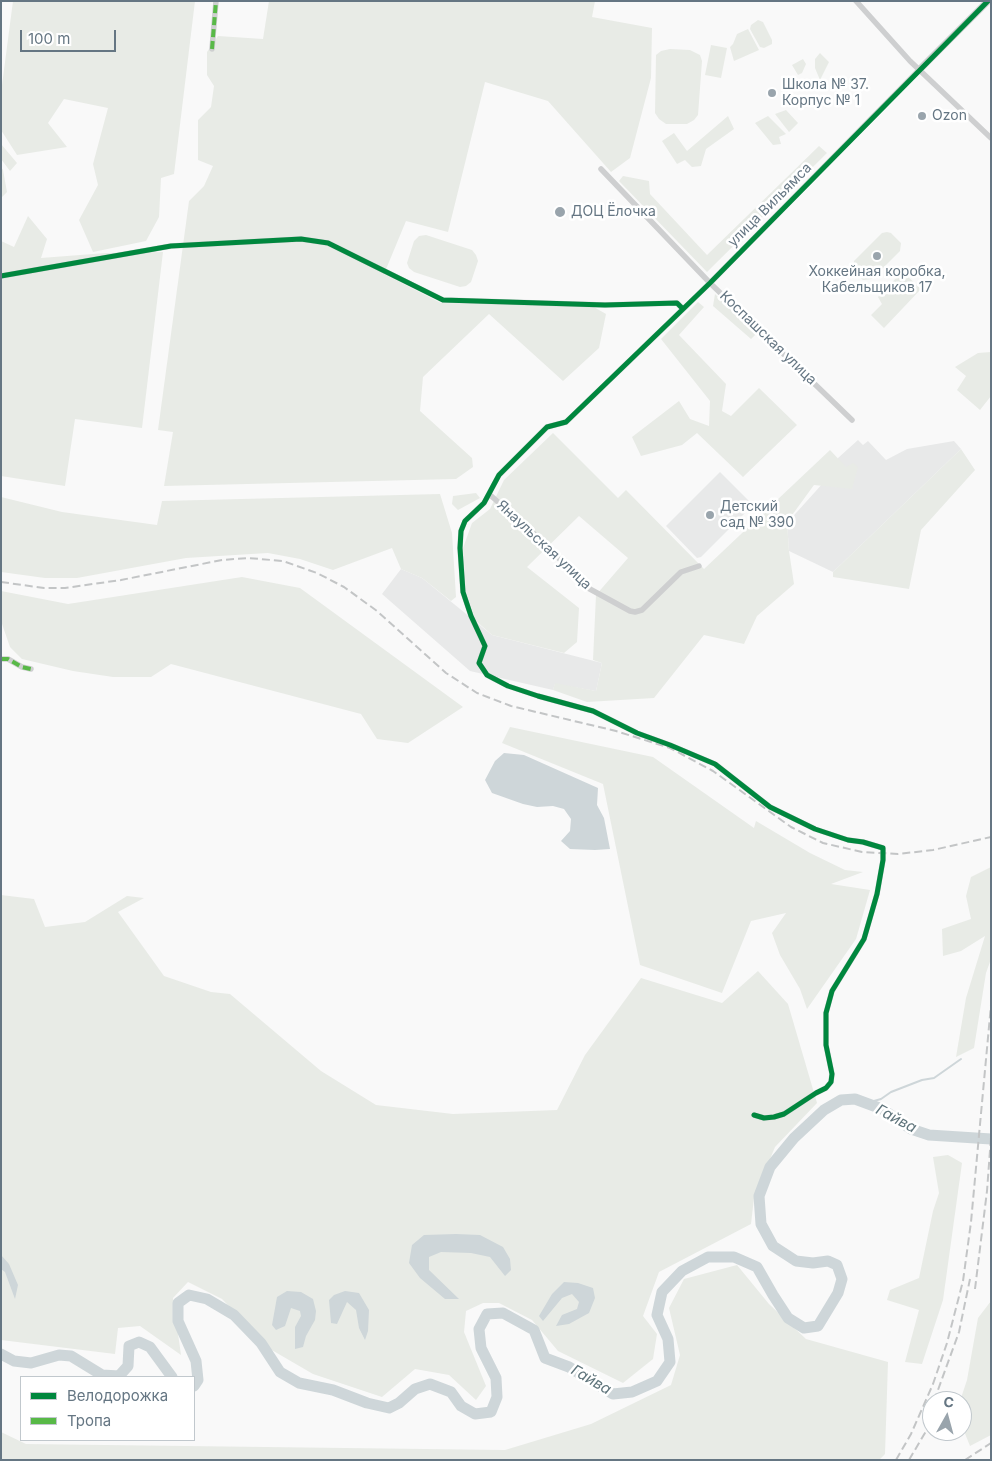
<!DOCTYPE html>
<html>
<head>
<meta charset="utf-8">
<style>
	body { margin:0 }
	#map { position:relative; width:992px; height:1461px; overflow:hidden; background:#f9f9f9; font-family:Inter,sans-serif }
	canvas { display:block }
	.frame { position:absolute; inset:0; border:2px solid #657683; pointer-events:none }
	.legend { position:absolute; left:20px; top:1376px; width:175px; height:65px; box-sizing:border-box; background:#fff; border:1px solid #c1c8cd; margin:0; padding:6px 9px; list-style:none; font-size:15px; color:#657683 }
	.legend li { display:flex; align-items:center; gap:10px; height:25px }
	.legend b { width:25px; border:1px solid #c1c8cd }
	.north { position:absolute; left:922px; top:1391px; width:50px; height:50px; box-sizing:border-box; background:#fff; border:1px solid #c1c8cd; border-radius:50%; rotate:7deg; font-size:14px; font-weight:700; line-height:20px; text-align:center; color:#657683 }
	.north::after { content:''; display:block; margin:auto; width:18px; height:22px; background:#99a4ac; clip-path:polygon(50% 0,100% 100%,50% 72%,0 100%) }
	.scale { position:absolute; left:20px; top:30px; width:96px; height:22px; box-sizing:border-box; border:2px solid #657683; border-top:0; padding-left:6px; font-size:15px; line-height:18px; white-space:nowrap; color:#657683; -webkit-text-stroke:4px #fff; paint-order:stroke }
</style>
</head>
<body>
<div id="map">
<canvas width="992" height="1461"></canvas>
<div class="frame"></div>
<ul class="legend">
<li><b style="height:6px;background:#00873e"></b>Велодорожка</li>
<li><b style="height:6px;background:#58b947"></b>Тропа</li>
</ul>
<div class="north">С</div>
<div class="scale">100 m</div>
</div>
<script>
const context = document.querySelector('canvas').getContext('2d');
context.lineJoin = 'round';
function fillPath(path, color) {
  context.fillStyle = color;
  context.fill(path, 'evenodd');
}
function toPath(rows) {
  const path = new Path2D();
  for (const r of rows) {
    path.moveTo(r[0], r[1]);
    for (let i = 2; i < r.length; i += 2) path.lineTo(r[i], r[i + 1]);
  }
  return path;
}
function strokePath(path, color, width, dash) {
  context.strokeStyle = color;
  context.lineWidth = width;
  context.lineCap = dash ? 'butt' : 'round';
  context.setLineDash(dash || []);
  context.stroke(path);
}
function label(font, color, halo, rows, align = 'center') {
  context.font = font + ' Inter,sans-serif';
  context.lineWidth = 5;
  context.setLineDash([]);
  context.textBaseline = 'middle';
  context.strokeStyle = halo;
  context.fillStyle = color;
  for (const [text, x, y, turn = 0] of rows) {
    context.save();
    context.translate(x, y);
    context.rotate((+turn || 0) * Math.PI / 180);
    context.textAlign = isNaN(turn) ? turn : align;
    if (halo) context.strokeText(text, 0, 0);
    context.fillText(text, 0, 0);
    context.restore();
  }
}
fillPath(toPath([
	[858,440,863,445,868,441,886,460,907,449,954,441,961,449,833,572,789,551,787,523,824,482,838,458],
	[720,472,753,505,701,557,697,558,666,526],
	[401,569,422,578,492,635,602,663,596,691,555,684,553,690,470,671,382,594]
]), '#e8e9e9');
fillPath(toPath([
	[13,1,195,1,174,174,161,178,159,217,146,241,93,252,79,220,98,185,93,164,108,108,64,99,48,123,67,147,17,155,1,130,2,85],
	[269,1,595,1,592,17,652,28,651,78,630,158,611,172,548,101,485,82,448,232,406,221,384,274,441,303,592,306,606,314,599,348,563,381,489,314,423,377,420,411,472,458,473,467,456,479,164,486,173,432,158,430,189,201,204,186,213,166,198,160,198,120,211,107,214,86,207,75,207,52,218,36,263,39],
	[758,20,763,22,772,40,772,44,764,48,760,47,750,29,751,25],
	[748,29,759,50,734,61,730,47,733,44,737,34],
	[711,45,727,48,721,78,705,75],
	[670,49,690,50,700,55,702,61,698,115,694,120,687,124,666,124,659,119,655,113,656,55,661,51],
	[820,53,829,62,820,80,815,68,815,59],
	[803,59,806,64,802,73,798,75,792,65],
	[786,110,798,123,789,132,775,114],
	[728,116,734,129,706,149,701,166,692,167,685,160,677,164,662,141,674,133,687,151],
	[768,116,786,134,779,137,781,144,773,145,755,123],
	[1,144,17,163,10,171,1,159],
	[819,146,827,153,707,272,619,181,623,176,649,181,650,194,707,255],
	[1,167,3,170,7,192,1,198],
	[28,216,47,239,41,258,106,253,163,252,142,428,75,419,65,486,1,476,1,241,14,247],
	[887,232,891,233,901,243,900,251,872,279,863,280,853,270,854,261,882,233],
	[426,235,472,250,476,255,478,261,471,282,466,286,460,287,414,272,409,268,407,263,414,241,419,236],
	[901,273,905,274,921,289,884,328,871,315,882,304,878,297],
	[715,294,756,334,751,339,713,306],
	[698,302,704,307,679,335,726,384,722,411,731,416,759,388,797,425,743,477,697,433,682,445,641,456,632,437,679,401,690,419,709,426,710,401,661,339],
	[991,352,991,396,980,410,957,390,966,376,955,367,978,353],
	[553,433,618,498,626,490,704,569,830,450,846,467,853,463,858,467,852,489,814,485,787,522,789,551,794,584,757,616,744,644,704,635,654,698,587,702,553,690,555,683,596,691,602,663,593,660,596,595,628,558,579,516,527,567,579,608,577,642,564,653,492,635,476,621,466,592,463,548,472,523,490,509,504,480],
	[961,449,975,470,921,530,909,589,833,577,833,572],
	[476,493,480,498,458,510,452,504,453,496],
	[440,494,452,533,456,597,451,601,422,578,401,569,392,548,333,570,300,559,268,553,186,558,77,578,45,578,1,572,1,497,62,512,157,525,162,501],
	[242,577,300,588,463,707,408,743,377,739,361,714,171,664,151,677,113,677,73,671,22,659,10,647,1,621,1,591,68,604],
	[510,727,653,757,754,828,756,821,810,853,845,870,863,872,831,884,870,890,856,939,807,1009,800,989,780,955,772,933,786,913,751,921,722,993,640,965,603,784,502,743],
	[991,867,991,959,986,973,974,1048,956,1057,966,998,985,936,961,951,943,956,942,929,971,919,966,896,971,877],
	[1,895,34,899,45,927,85,922,127,896,144,898,118,912,164,976,211,992,230,994,321,1071,376,1105,453,1114,557,1110,585,1055,641,978,722,1003,758,971,788,1004,817,1103,775,1147,754,1198,751,1224,659,1272,643,1316,657,1334,653,1359,623,1383,558,1351,532,1320,499,1303,483,1303,466,1311,464,1332,486,1386,476,1400,449,1375,415,1369,382,1397,313,1374,270,1349,222,1299,188,1282,173,1298,181,1355,140,1326,118,1328,115,1354,1,1340],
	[948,1155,962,1163,943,1300,922,1364,905,1362,919,1310,887,1300,890,1290,919,1278,933,1211,939,1193,933,1157],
	[737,1265,769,1304,806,1339,888,1362,885,1454,879,1460,1,1460,1,1432,26,1444,505,1450,591,1424,671,1385,680,1355,669,1308,684,1279],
	[991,1301,991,1435,970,1446,962,1426,962,1401,960,1401,967,1380,978,1318]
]), '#e8ebe6');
fillPath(toPath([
	[504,753,524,755,598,788,597,805,604,818,610,849,595,850,570,849,561,841,570,831,571,819,564,809,553,806,537,807,523,804,492,793,485,780,495,761],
	[456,1234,480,1235,503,1247,510,1259,511,1270,505,1276,490,1257,471,1253,441,1252,429,1257,429,1270,459,1299,445,1299,420,1278,409,1263,412,1245,424,1235],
	[1,1255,9,1264,18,1285,15,1299,5,1272,1,1269],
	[564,1282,578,1283,593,1288,595,1298,589,1313,569,1324,556,1326,562,1315,577,1309,579,1302,572,1294,562,1298,543,1321,539,1316,552,1294],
	[287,1291,301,1292,313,1299,316,1311,315,1320,306,1336,303,1347,295,1349,295,1327,301,1316,300,1311,291,1308,285,1326,276,1330,272,1325,277,1297],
	[345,1291,359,1293,369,1310,368,1331,365,1340,359,1328,356,1310,347,1302,337,1324,331,1323,329,1300,334,1295]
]), '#ced6d9');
strokePath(toPath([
	[867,1103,881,1099,891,1092,922,1080,934,1078,961,1059]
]), '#ced6d9', 2);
strokePath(toPath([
	[1,1354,14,1361,31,1363,59,1355,71,1356,102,1375,119,1376,128,1366,129,1346,139,1342,150,1347,172,1377],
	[194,1386,198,1380,196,1361,178,1321,178,1303,189,1295,207,1299,234,1315,261,1343,280,1372,299,1383,333,1390,367,1403,389,1408,399,1403,415,1389,430,1384,451,1392,461,1406,475,1414,491,1412,497,1397,496,1378,481,1348,479,1329,487,1314,503,1313,534,1330,545,1358,569,1367,613,1394,632,1392,657,1381,670,1362,668,1339,657,1315,662,1292,682,1271,708,1257,734,1257,757,1267,773,1295,788,1318,804,1328,818,1326,838,1293,842,1279,837,1265,828,1261,813,1263,796,1261,773,1246,761,1224,759,1196,770,1167,794,1138,824,1110,841,1100,855,1099,882,1109,911,1129,929,1135,991,1139]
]), '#ced6d9', 11);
strokePath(toPath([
	[856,1,910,61,991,138],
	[212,49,216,1],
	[601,169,710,283,852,420],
	[1,276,171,246,301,239,328,243,443,300,605,305,677,303,683,309],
	[489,494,540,539,588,588,630,611,635,612,642,610,681,572,699,566],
	[1,659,8,659,22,667,31,669],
	[754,1115,764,1118,774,1117,784,1114,816,1093,826,1088,831,1082,832,1074,826,1045,826,1013,832,991,864,939,877,894,883,860,883,848,863,842,848,840,815,829,770,807,715,764,670,745,637,733,593,711,538,696,508,686,487,675,479,663,485,646,471,616,463,592,460,548,461,531,465,521,484,503,499,475,547,427,566,422,710,283,919,70]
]), '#cecfd0', 5.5);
strokePath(toPath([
	[919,70,988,1]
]), '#cecfd0', 7);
strokePath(toPath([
	[1,582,44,588,65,588,121,580,222,560,248,558,283,561,317,573,344,587,377,611,446,673,477,693,511,706,616,731,670,748,713,771,791,827,823,843,862,852,898,854,933,850,991,837],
	[975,1289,987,1191,991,1137],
	[934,1401,959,1332,970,1279],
	[896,1460,911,1434,933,1384,947,1343,963,1281,971,1222,991,1005],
	[909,1460,932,1421],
	[965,1460,991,1443]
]), '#c3c5c6', 2, [8, 4]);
strokePath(toPath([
	[212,49,216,1],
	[1,659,8,659,22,667,31,669]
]), '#58b947', 4, [8, 4]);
strokePath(toPath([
	[1,276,171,246,301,239,328,243,443,300,605,305,677,303,683,309],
	[754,1115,764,1118,774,1117,784,1114,816,1093,826,1088,831,1082,832,1074,826,1045,826,1013,832,991,864,939,877,894,883,860,883,848,863,842,848,840,815,829,770,807,715,764,670,745,637,733,593,711,538,696,508,686,487,675,479,663,485,646,471,616,463,592,460,548,461,531,465,521,484,503,499,475,547,427,566,422,710,283,988,1]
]), '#00873e', 5);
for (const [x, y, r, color] of [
	[772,93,5,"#99a4ac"],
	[922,116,5,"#99a4ac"],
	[560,212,6,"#99a4ac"],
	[877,256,5,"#99a4ac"],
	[710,515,5,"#99a4ac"]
]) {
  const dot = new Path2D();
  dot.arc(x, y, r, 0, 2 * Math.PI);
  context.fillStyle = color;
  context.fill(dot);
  strokePath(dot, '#fff', 2);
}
label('14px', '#657683', '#fff', [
	["Школа № 37.",782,85],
	["Корпус № 1",782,101],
	["Ozon",932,116],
	["ДОЦ Ёлочка",571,212],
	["Хоккейная коробка,",877,272,"center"],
	["Кабельщиков 17",877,288,"center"],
	["Детский",720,507],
	["сад № 390",720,523]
], 'left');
label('14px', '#657683', '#fff', [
	["улица Вильямса",770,205,-45],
	["Коспашская улица",768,338,44],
	["Янаульская улица",544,545,43]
]);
label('italic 15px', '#60757c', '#fff', [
	["Гайва",896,1119,28],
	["Гайва",591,1380,30]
]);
</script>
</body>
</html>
